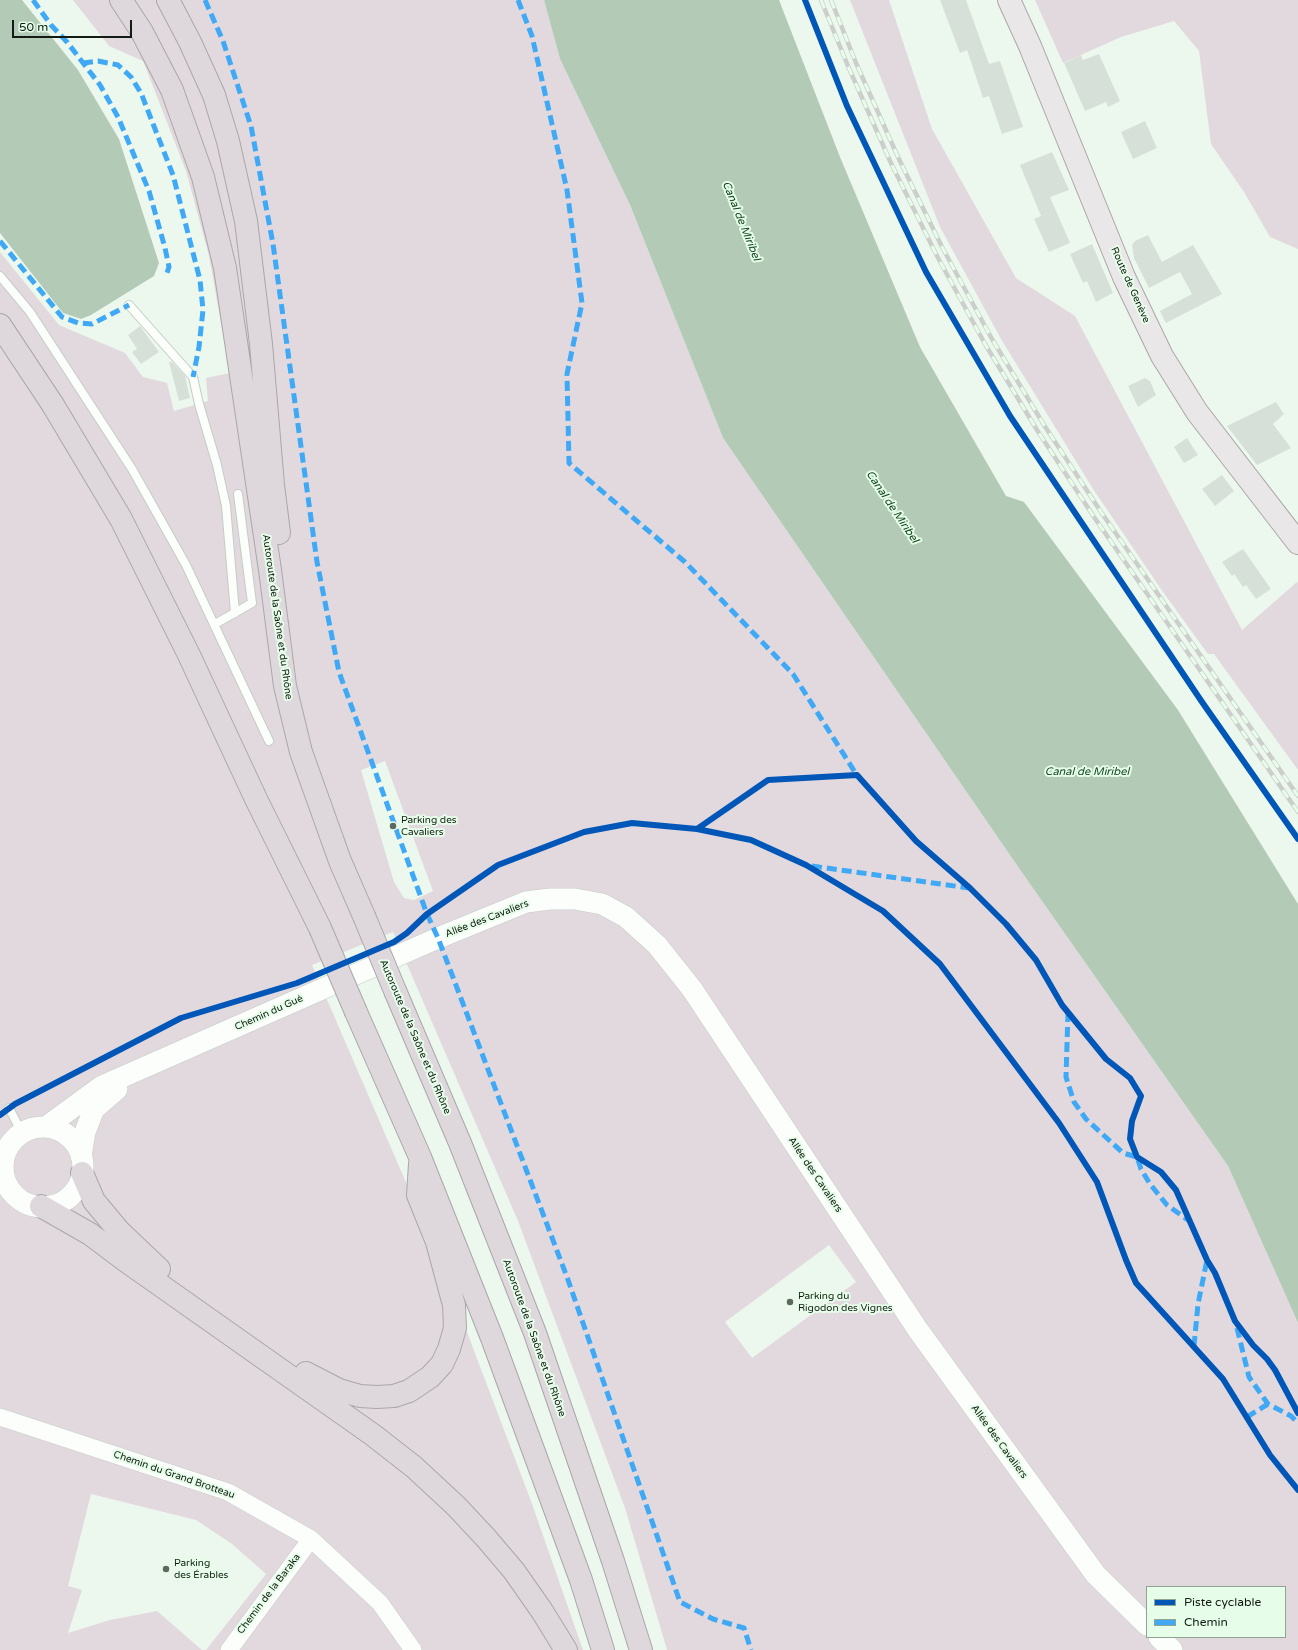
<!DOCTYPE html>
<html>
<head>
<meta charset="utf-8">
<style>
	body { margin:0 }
	#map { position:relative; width:1298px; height:1650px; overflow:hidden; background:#ecf8ed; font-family:"Varela Round",sans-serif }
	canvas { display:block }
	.legend { position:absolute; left:1146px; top:1586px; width:140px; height:52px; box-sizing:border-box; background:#e6fee9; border:1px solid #92a394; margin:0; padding:5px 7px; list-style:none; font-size:12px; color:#131b14 }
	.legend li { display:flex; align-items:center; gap:8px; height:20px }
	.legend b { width:20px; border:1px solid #92a394 }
	.scale { position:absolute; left:12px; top:20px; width:120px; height:18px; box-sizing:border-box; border:2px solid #131b14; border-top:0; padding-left:5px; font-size:12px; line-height:14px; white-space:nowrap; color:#131b14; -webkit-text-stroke:3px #e6fee9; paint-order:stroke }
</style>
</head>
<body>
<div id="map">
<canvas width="1298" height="1650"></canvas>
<ul class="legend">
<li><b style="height:5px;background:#0057b8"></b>Piste cyclable</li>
<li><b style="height:5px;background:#3fa9f5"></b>Chemin</li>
</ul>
<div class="scale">50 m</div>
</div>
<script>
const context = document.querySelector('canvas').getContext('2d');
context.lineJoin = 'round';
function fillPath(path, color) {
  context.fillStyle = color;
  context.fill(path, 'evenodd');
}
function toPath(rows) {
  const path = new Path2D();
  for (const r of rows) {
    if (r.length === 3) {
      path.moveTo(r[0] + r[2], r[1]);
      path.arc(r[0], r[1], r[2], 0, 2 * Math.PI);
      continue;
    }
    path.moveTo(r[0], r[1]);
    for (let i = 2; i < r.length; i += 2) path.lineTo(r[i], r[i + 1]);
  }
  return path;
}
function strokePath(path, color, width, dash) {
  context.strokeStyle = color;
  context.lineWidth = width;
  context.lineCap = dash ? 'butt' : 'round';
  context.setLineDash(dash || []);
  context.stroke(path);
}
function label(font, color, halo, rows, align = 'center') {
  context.font = font + ' "Varela Round",sans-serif';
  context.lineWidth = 4;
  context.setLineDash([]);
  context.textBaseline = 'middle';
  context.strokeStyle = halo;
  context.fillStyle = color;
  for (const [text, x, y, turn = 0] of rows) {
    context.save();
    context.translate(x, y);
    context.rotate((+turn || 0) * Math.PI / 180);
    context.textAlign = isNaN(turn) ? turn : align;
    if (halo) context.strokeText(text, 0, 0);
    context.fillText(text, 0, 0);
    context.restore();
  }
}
fillPath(toPath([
	[73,0,544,0,560,59,630,205,723,438,1023,874,1228,1166,1298,1323,1298,1650,667,1650,625,1508,518,1221,393,932,312,965,440,1261,531,1501,583,1650,206,1650,266,1574,232,1544,196,1520,91,1494,68,1586,82,1590,68,1633,110,1620,157,1611,202,1650,0,1650,0,252,59,325,125,353,143,377,167,383,174,411,208,401,206,378,230,373,209,256,186,171,143,61,109,46],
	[385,761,433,891,414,900,404,898,394,882,361,770],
	[829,1245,856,1282,752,1358,725,1322],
	[1147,1587,1285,1587,1285,1637,1147,1637],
	[850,0,889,0,932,129,1016,278,1075,316,1242,630,1297,582,1298,583,1298,770,1214,654,1208,654,1163,592,1093,489,1001,339,940,227],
	[1035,0,1298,0,1298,249,1270,237,1244,192,1211,144,1199,51,1174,21,1121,37,1063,63]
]), '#e2d9de');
fillPath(toPath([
	[0,0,22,0,78,70,119,139,159,263,154,276,91,315,81,319,63,313,0,233],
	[544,0,779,0,840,157,920,347,1006,496,1024,502,1178,710,1298,904,1298,1323,1228,1166,1023,874,723,438,630,205,560,59]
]), '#b3cbb6');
fillPath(toPath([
	[940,0,966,0,989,64,1000,61,1023,127,1002,134,989,96,983,98,967,50,960,53],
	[1099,54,1120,101,1108,107,1106,102,1085,111,1064,63,1081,55,1083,60],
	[1145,121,1157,148,1133,159,1121,132],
	[1052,152,1069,190,1050,197,1070,243,1049,252,1034,219,1041,216,1020,165],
	[1148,235,1162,262,1193,245,1222,294,1166,323,1160,311,1192,294,1180,272,1149,288,1134,258,1132,245,1135,241],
	[1092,244,1113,293,1096,302,1087,281,1083,283,1070,254],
	[140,326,159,352,141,364,132,352,137,349,128,335],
	[169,362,172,362,185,376,190,398,179,401],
	[1145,378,1150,381,1156,395,1138,407,1128,386],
	[1276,402,1284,414,1273,424,1291,448,1257,465,1227,426],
	[1187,438,1198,455,1184,463,1174,447],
	[1222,475,1234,491,1215,506,1202,489],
	[1243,549,1271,589,1256,599,1246,585,1243,587,1234,574,1232,576,1222,562]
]), '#d7e0d8');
const service = toPath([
	[0,276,30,312,132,469,186,565,269,741],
	[129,305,193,377,199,404,217,465,226,506,235,613],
	[215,624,252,603,238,494],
	[9,1108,22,1133]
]);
const minor = toPath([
	[0,1417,228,1492,311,1539,380,1603,413,1650],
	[229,1650,311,1539]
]);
const tertiary = toPath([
	[46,1127,102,1086,438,938,526,902,550,899,575,899,602,904,626,917,657,945,692,989,918,1330,1096,1575,1147,1625],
	[43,1167,40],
	[81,1156,85,1132,94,1109,117,1089],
	[1159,1637,1172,1650]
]);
const primary = toPath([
	[1009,0,1030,46,1124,277,1162,356,1197,412,1298,543]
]);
const motorway = toPath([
	[121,0,142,32,172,90,203,177,225,268,270,570,285,686,301,752,340,861,364,916],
	[168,0,190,42,214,95,228,141,246,221,261,344,273,485,279,533],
	[0,325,53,405,121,519,189,655,256,799,320,928],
	[396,993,460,1143,535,1333,613,1561,641,1650],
	[356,1012,420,1157,492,1338,581,1580,603,1650],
	[82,1173,94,1201,119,1231,159,1269],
	[41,1206,90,1234,126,1261,373,1435,414,1467,456,1506,486,1538,514,1571,542,1611,566,1650],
	[306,1373,339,1390,360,1396,377,1397,394,1396,409,1391,430,1377,442,1364,449,1349,455,1328,454,1305,437,1242,418,1195,420,1164]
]);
strokePath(service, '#c3cdc4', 10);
strokePath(minor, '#c3cdc4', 18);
strokePath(tertiary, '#c3cdc4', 22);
strokePath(primary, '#a9a7a8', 24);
strokePath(motorway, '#a9a7a8', 24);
strokePath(service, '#fcfefc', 8);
strokePath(minor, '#fcfefc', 17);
strokePath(tertiary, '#fcfefc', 21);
strokePath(primary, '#eae7e9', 22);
strokePath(motorway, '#ded8dc', 22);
const rail = toPath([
	[821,0,848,66,890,161,937,256,985,344,1037,430,1094,517,1298,812],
	[831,0,856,63,898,157,942,247,992,339,1044,425,1101,512,1298,796]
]);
strokePath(rail, '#cbcecb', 4.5);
strokePath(rail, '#e6fee9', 3, [9]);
const motorwayBridge = toPath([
	[364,916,396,993],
	[320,928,356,1012]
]);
strokePath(motorwayBridge, '#a9a7a8', 24, []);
strokePath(motorwayBridge, '#ded8dc', 22);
strokePath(toPath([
	[33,0,51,25,67,42,100,85,118,117,149,191,165,248,169,267,166,276],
	[205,0,223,41,251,126,273,244,317,562,339,672,427,914,438,938,567,1277,680,1602,713,1619,744,1628,751,1650],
	[518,0,532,36,567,190,582,303,567,374,569,463,685,562,793,674,858,777],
	[83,63,98,61,118,65,131,77,141,93,173,175,200,280,203,310,199,347,193,377],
	[0,241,62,317,78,323,92,324,129,305],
	[812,866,969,888],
	[1068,1012,1066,1077,1074,1102,1086,1119,1123,1153,1137,1157,1141,1169,1150,1184,1167,1205,1188,1220],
	[1237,1328,1249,1377,1268,1404,1291,1416,1298,1423],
	[1194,1346,1198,1304,1207,1260],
	[1247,1417,1268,1404]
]), '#3fa9f5', 5, [10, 5]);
strokePath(toPath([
	[805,0,847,106,926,272,1010,416,1202,702,1298,839],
	[697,829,751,840,806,865,883,911,940,964,1059,1123,1097,1182,1126,1260,1136,1283,1223,1379,1270,1455,1298,1490],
	[0,1115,15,1104,181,1018,297,983,394,942,407,933,427,914,498,865,584,832,632,823,697,829,768,780,857,775,916,841,970,888,1006,924,1036,960,1062,1005,1106,1059,1130,1078,1141,1096,1132,1121,1130,1139,1137,1157,1161,1172,1176,1190,1207,1260,1215,1273,1235,1321,1253,1345,1267,1359,1275,1370,1298,1413]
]), '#0057b8', 6);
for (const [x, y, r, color] of [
	[393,826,4,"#5f6860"],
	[790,1302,4,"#5f6860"],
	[166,1569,4,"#5f6860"]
]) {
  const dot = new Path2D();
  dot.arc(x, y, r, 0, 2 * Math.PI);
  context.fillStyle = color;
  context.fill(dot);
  strokePath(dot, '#e6fee9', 1.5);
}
label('10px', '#131b14', '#e6fee9', [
	["Route de Genève",1130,285,66],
	["Autoroute de la Saône et du Rhône",277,617,82],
	["Allée des Cavaliers",487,919,-21],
	["Chemin du Gué",269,1013,-24],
	["Autoroute de la Saône et du Rhône",415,1037,67],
	["Allée des Cavaliers",815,1175,56],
	["Autoroute de la Saône et du Rhône",534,1338,70],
	["Allée des Cavaliers",999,1442,54],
	["Chemin du Grand Brotteau",174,1475,19],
	["Chemin de la Baraka",269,1594,-53]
]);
label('10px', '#131b14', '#e6fee9', [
	["Parking des",401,820],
	["Cavaliers",401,832],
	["Parking du",798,1296],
	["Rigodon des Vignes",798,1308],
	["Parking",174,1563],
	["des Érables",174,1575]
], 'left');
label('italic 11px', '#164622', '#e6fee9', [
	["Canal de Miribel",741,221,68],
	["Canal de Miribel",892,507,56],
	["Canal de Miribel",1087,772]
]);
</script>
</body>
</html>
